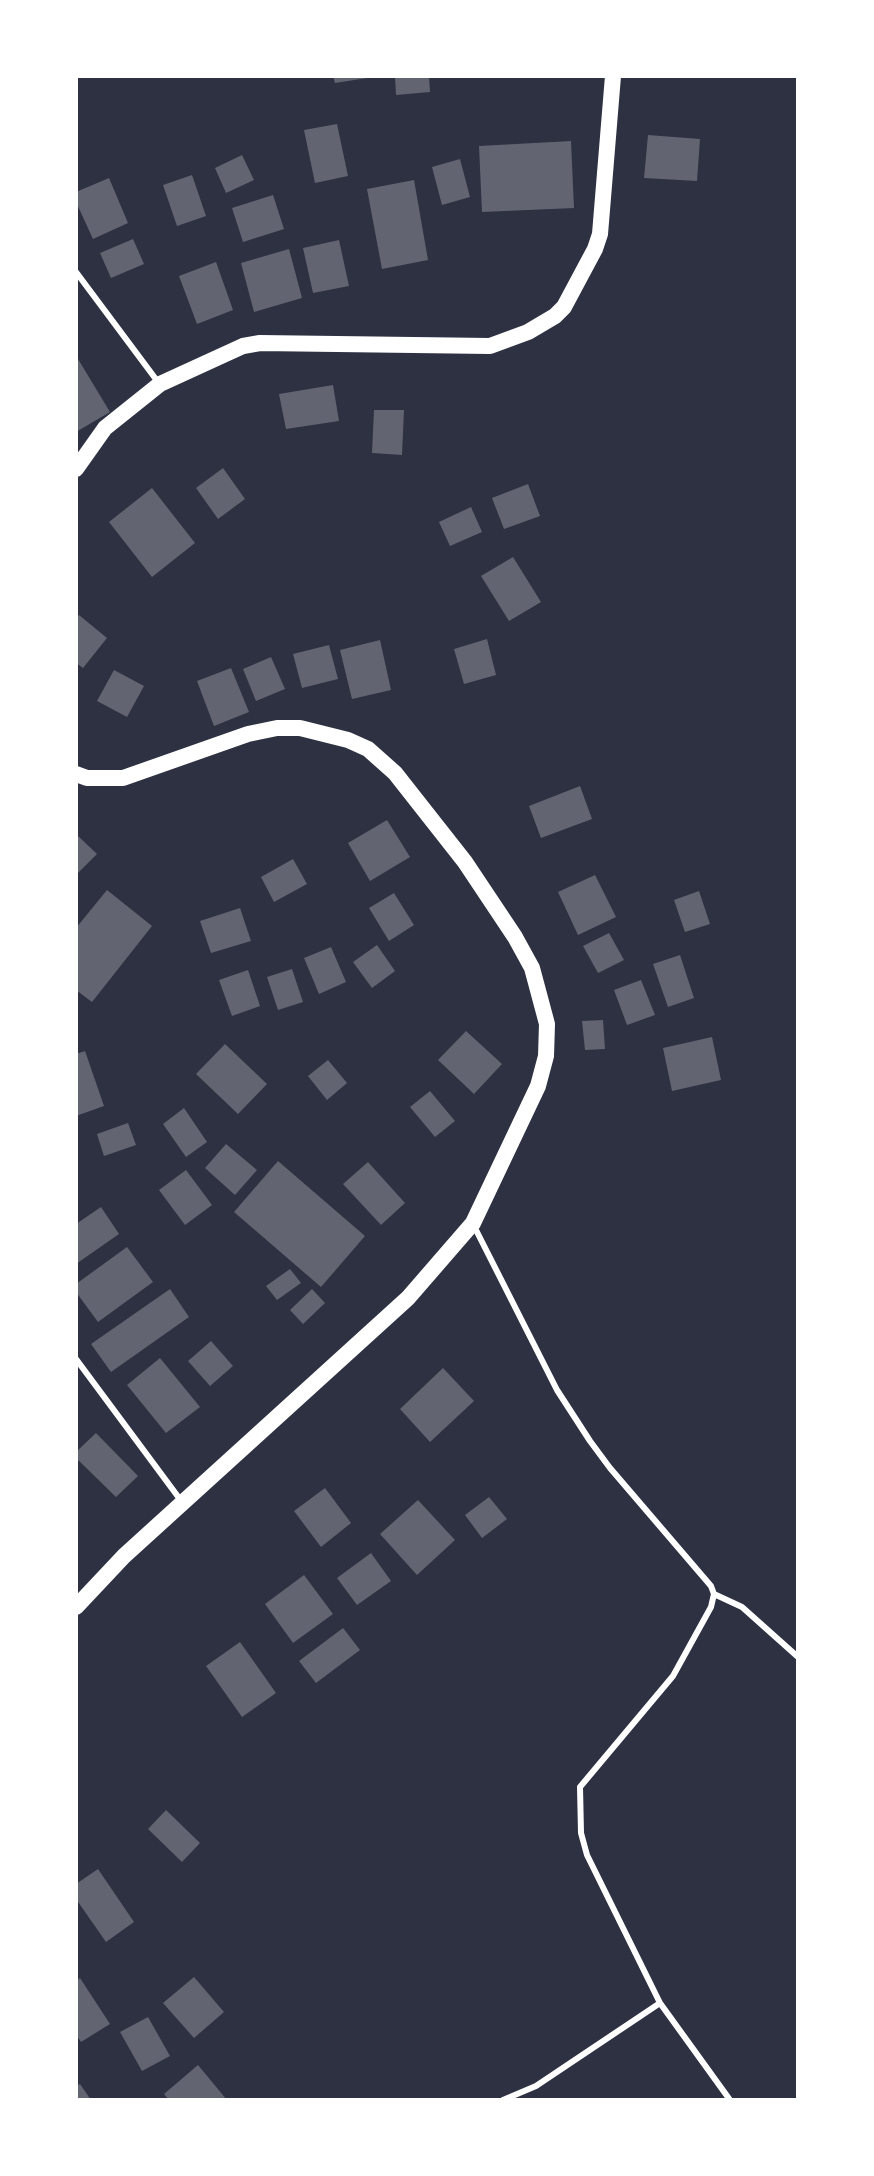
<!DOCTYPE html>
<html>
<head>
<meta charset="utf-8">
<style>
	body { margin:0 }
	#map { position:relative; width:874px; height:2176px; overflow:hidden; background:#2d3142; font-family:Lato,sans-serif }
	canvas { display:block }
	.frame { position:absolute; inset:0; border:78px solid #fff; pointer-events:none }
</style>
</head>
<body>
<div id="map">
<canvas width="874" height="2176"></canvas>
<div class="frame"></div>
</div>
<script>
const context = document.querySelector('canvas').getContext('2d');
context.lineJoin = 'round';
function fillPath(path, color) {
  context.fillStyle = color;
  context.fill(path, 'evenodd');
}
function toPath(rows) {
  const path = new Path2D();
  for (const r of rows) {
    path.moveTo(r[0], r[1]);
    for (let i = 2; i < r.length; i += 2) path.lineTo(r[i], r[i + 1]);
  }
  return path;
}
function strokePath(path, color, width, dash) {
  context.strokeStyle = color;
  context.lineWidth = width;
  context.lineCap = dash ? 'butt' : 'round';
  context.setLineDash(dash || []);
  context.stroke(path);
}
fillPath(toPath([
	[333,76,367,76,367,78,335,83],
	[395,76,429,76,430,92,396,95],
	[337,124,348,176,315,183,304,130],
	[648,135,700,139,697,181,644,178],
	[571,141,574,208,482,212,479,146],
	[242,155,254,180,226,193,215,168],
	[460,159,470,197,442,205,432,167],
	[192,175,206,216,177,226,163,185],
	[109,178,128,223,93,239,76,202,76,192],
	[414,180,428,260,382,269,367,189],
	[273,195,284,229,243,242,232,208],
	[133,239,144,264,111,278,100,253],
	[339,240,349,286,313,293,303,248],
	[289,249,302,298,254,312,241,263],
	[216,262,233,310,197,324,179,276],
	[78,359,110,412,76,432,76,360],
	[333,385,339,421,286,429,279,394],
	[374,410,404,410,402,455,372,453],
	[223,468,245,499,218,519,196,488],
	[528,484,540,516,504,529,492,498],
	[152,488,195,543,152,577,109,522],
	[471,507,482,532,450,546,439,522],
	[513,557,541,602,509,621,481,576],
	[79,615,107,638,83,668,76,663,76,619],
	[487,639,496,675,464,684,454,649],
	[380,640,391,690,352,699,340,650],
	[329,645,338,679,302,688,293,654],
	[271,657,285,689,256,701,243,669],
	[231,668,249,712,214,726,197,681],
	[114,670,144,686,127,717,97,701],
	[580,786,592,819,541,838,529,806],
	[387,820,410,857,370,881,348,843],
	[76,834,97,854,76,875],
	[293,859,307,884,274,902,261,877],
	[595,875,616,917,578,935,558,892],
	[107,890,152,926,92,1002,76,990,76,928],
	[699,891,710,924,685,932,674,900],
	[394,893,414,925,389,941,369,908],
	[240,908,251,941,211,953,200,921],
	[609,933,624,960,598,973,583,946],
	[377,945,395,971,372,988,353,962],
	[331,947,346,982,319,994,304,958],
	[680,955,694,998,668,1007,653,964],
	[292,969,303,1002,278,1010,267,977],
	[248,970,260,1006,232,1016,219,980],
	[641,980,655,1015,627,1025,614,990],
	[603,1020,605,1049,585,1050,582,1021],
	[466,1031,502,1064,474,1094,438,1060],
	[712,1037,721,1080,672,1091,663,1048],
	[225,1044,267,1084,238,1114,196,1074],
	[85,1051,104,1106,76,1116,76,1054],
	[328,1060,347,1083,327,1100,308,1076],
	[430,1091,455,1121,435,1137,410,1107],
	[184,1108,207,1142,186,1157,163,1124],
	[128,1123,136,1145,104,1156,97,1134],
	[226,1144,257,1170,235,1195,205,1168],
	[278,1161,365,1236,321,1287,234,1212],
	[368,1162,405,1203,381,1225,343,1184],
	[186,1170,212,1205,185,1225,159,1190],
	[101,1207,119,1234,76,1264,76,1224],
	[127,1247,153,1282,98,1322,76,1292,76,1284],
	[290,1269,301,1283,277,1300,266,1286],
	[170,1289,189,1317,111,1372,91,1344],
	[312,1289,325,1303,303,1324,290,1310],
	[211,1341,233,1366,210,1386,188,1361],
	[160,1358,200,1407,166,1433,127,1385],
	[443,1368,474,1401,430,1442,400,1409],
	[96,1433,138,1476,116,1497,76,1458,76,1452],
	[325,1488,351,1523,321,1547,294,1511],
	[489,1497,507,1519,482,1538,465,1515],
	[418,1500,455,1540,417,1575,380,1534],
	[371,1553,391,1581,357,1605,337,1578],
	[304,1575,333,1614,293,1643,265,1604],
	[343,1628,360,1650,316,1683,299,1661],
	[240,1642,276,1693,242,1717,206,1666],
	[166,1810,200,1843,182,1862,148,1829],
	[98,1869,134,1922,106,1942,76,1899,76,1884],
	[194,1977,224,2012,194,2038,163,2003],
	[80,1978,110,2024,81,2042,76,2035,76,1981],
	[148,2017,170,2056,142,2071,120,2032],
	[198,2065,227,2100,169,2100,164,2094],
	[80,2084,91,2100,76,2100,76,2086]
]), '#626471');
strokePath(toPath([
	[76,272,158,382],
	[473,1224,557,1390,590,1441,610,1468,711,1586,714,1594,711,1607,673,1676,580,1787,581,1833,587,1855,660,2003,730,2100],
	[76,1359,182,1502],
	[714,1594,742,1607,798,1657],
	[503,2100,536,2086,660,2003]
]), '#fff', 6);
strokePath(toPath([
	[76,469,105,428,160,384,243,346,260,343,490,346,528,332,555,316,564,307,595,249,600,234,613,76],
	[76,774,87,778,123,778,248,734,277,728,300,728,348,740,368,749,395,773,465,862,515,937,532,968,547,1024,546,1056,538,1086,473,1223,408,1298,124,1556,76,1607]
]), '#fff', 16);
</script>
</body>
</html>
